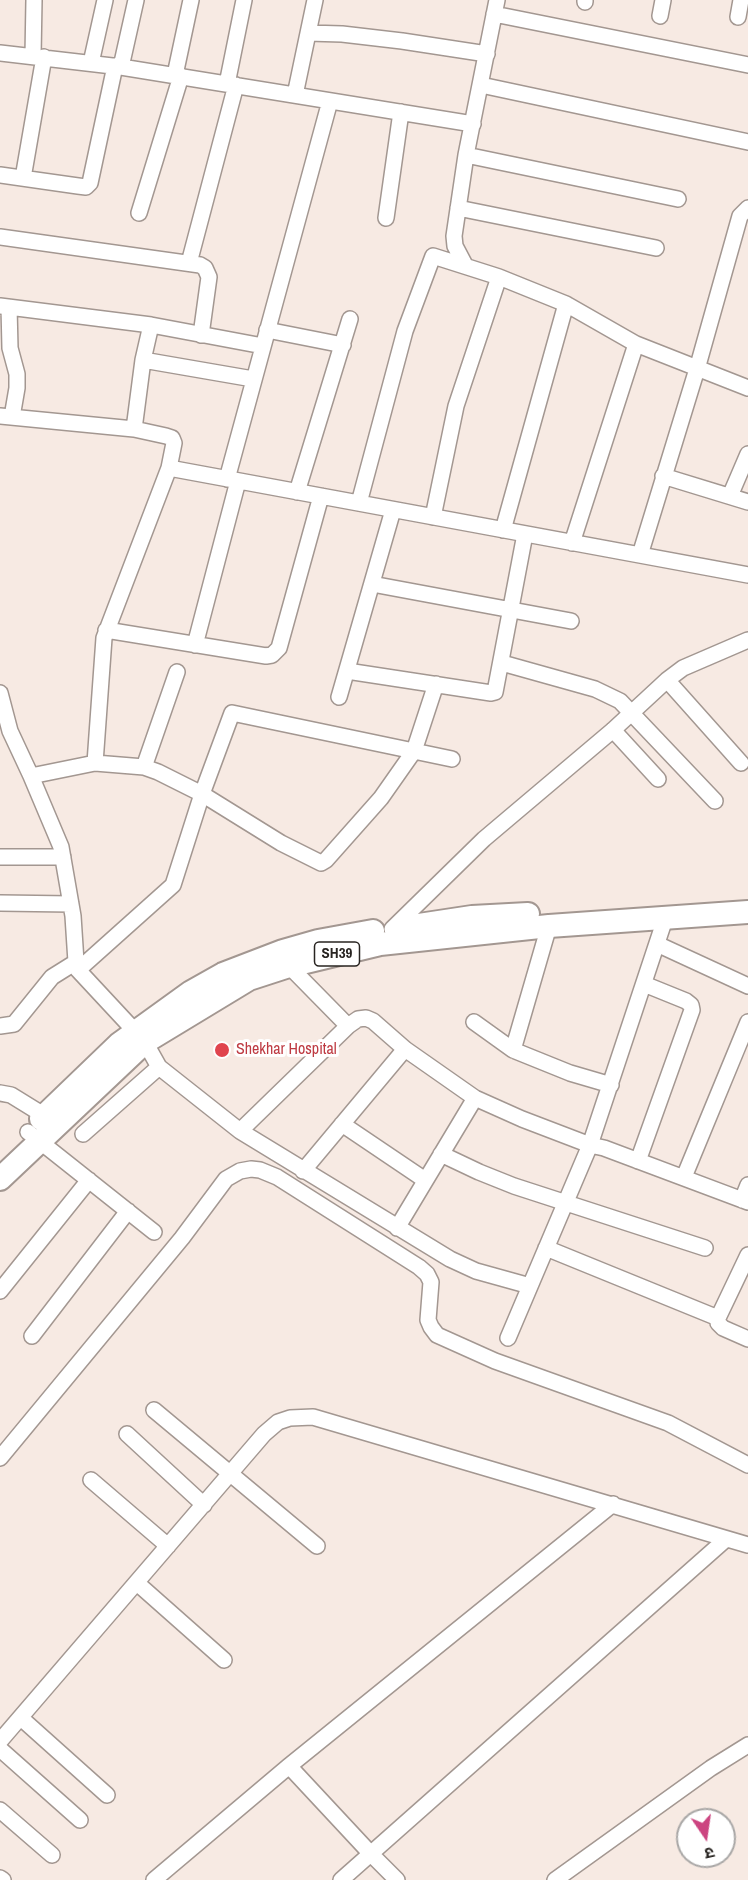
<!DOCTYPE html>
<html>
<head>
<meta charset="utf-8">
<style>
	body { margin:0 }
	#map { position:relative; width:748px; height:1880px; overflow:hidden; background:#f7eae3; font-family:"Archivo Narrow","Noto Sans Devanagari",sans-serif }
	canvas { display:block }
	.north { position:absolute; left:676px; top:1808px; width:60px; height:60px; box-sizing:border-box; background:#fff; border:2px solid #a9a7a6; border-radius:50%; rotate:167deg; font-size:16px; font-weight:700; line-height:24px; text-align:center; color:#282421 }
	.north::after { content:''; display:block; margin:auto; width:21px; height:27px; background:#cc4480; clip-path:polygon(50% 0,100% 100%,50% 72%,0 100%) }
</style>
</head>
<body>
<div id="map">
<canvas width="748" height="1880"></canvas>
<div class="north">उ</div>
</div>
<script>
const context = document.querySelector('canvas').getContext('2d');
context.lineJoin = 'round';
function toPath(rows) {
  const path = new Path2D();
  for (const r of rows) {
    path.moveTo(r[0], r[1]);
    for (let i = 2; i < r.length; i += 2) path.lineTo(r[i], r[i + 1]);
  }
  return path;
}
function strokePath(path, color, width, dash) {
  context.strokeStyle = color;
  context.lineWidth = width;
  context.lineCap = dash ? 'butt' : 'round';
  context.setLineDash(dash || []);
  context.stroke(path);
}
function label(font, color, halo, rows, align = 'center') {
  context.font = font + ' "Archivo Narrow",sans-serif';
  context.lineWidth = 6;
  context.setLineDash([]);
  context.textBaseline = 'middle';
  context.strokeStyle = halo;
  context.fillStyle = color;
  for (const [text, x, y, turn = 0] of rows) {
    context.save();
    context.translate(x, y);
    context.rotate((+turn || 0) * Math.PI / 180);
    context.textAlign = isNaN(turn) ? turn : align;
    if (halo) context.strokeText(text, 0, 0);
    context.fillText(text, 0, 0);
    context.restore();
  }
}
const street = toPath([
	[585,2,585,0],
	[494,14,748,65],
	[660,16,663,0],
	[738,17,741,0],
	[308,33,342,34,402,41,487,54],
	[0,53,121,67,473,124],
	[33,56,34,0],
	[91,63,105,0],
	[121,67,136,0],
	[175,75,191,0],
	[227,84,244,0],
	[481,85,748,142],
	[295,95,315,0],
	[466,155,678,199],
	[0,175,78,186,86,187,90,183,115,66],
	[23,178,44,57],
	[458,208,656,248],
	[139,213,181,76],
	[386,218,401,112],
	[0,237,200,265,205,268,209,277,201,335],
	[189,263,236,85],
	[465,265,455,246,454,236,466,155,497,0],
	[0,306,151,325,263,346],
	[9,307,10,348,17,374,17,388,12,417],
	[267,330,343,345],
	[143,360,253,379],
	[0,416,134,429,166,436,172,438,174,443,169,468,748,575],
	[134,429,143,360,151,325],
	[663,476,748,502],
	[227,479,330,101],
	[297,492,350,319],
	[730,496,748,454],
	[359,503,405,331,433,256,499,277,566,304,636,344,748,388],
	[433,517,456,406,499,277],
	[503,530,566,304],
	[572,543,636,344],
	[640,555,697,369,740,216,748,208],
	[372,584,571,621],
	[106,630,266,656,272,655,279,648,321,496],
	[195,645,238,481],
	[502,663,595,689,620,701,715,801],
	[347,671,491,693,495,692,525,534],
	[667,680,741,763],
	[0,693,10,731,31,776,61,847,73,916,76,962,78,970,145,1042,159,1067,240,1131,348,1026,358,1019,366,1018,373,1021,405,1049,475,1098,522,1119,590,1145,604,1148,748,1202],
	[339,697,393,510],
	[613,730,658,779],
	[95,763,104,638,169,468],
	[144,767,177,672],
	[31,776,95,763,144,767,158,772,202,794,281,843,321,863,326,860,381,798,414,751,436,684],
	[0,857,63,857],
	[0,903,71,904],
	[392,929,484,839,613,730,667,680,683,668,748,640],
	[657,944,748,986],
	[289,966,348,1026],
	[78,970,173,885,202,794,232,713,452,759],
	[474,1022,513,1050,549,926],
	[0,1026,14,1024,52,977,76,962],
	[513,1050,570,1073,611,1085],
	[0,1093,11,1095,45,1116],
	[342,1124,425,1180],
	[240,1131,450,1259,476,1271,530,1286],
	[28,1132,154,1232],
	[83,1134,159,1067],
	[441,1154,479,1172,514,1186,705,1248],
	[638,1161,692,1010,691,1005,686,1001,644,984],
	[303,1171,405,1049],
	[684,1177,748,1022],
	[742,1200,748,1185],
	[397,1228,475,1098],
	[546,1248,718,1318],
	[748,1255,718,1318,718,1323,723,1328,748,1339],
	[0,1291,89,1180],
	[32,1336,128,1211],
	[508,1338,590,1145,665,919],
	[154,1410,317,1546],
	[127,1434,204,1505],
	[0,1458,182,1238,226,1179,240,1171,251,1169,260,1170,277,1177,419,1267,427,1274,431,1282,428,1320,431,1327,437,1335,495,1361,668,1423,748,1465],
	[91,1480,168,1546],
	[137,1583,224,1660],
	[21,1718,107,1795],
	[0,1741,264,1434,278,1422,290,1418,313,1417,748,1545],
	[0,1749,80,1820],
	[289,1766,371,1854,397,1880],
	[0,1810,52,1855],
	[0,1878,3,1880],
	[154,1880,289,1766,613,1504],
	[341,1880,725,1540],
	[555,1880,711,1768,748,1745]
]);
const primary = toPath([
	[406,927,472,917,528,914],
	[41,1119,119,1044,191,992,223,974,283,951,318,941,373,931],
	[0,1179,145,1042,249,979,289,966,380,944,549,926,748,912]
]);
strokePath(street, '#a39791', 18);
strokePath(primary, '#a39791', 26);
strokePath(street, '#fff', 15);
strokePath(primary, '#fff', 22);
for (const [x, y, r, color] of [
	[222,1050,8,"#e0444e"]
]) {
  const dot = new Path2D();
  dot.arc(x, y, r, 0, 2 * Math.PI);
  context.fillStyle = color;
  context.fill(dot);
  strokePath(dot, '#fff', 2);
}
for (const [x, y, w] of [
	[337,954,45]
]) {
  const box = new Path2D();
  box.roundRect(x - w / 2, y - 12, w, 24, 4.5);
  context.fillStyle = '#fff';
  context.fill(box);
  strokePath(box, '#282421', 1.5);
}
label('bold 15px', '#282421', null, [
	["SH39",337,954]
]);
label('16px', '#be3a42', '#fff', [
	["Shekhar Hospital",236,1050]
], 'left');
</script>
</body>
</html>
